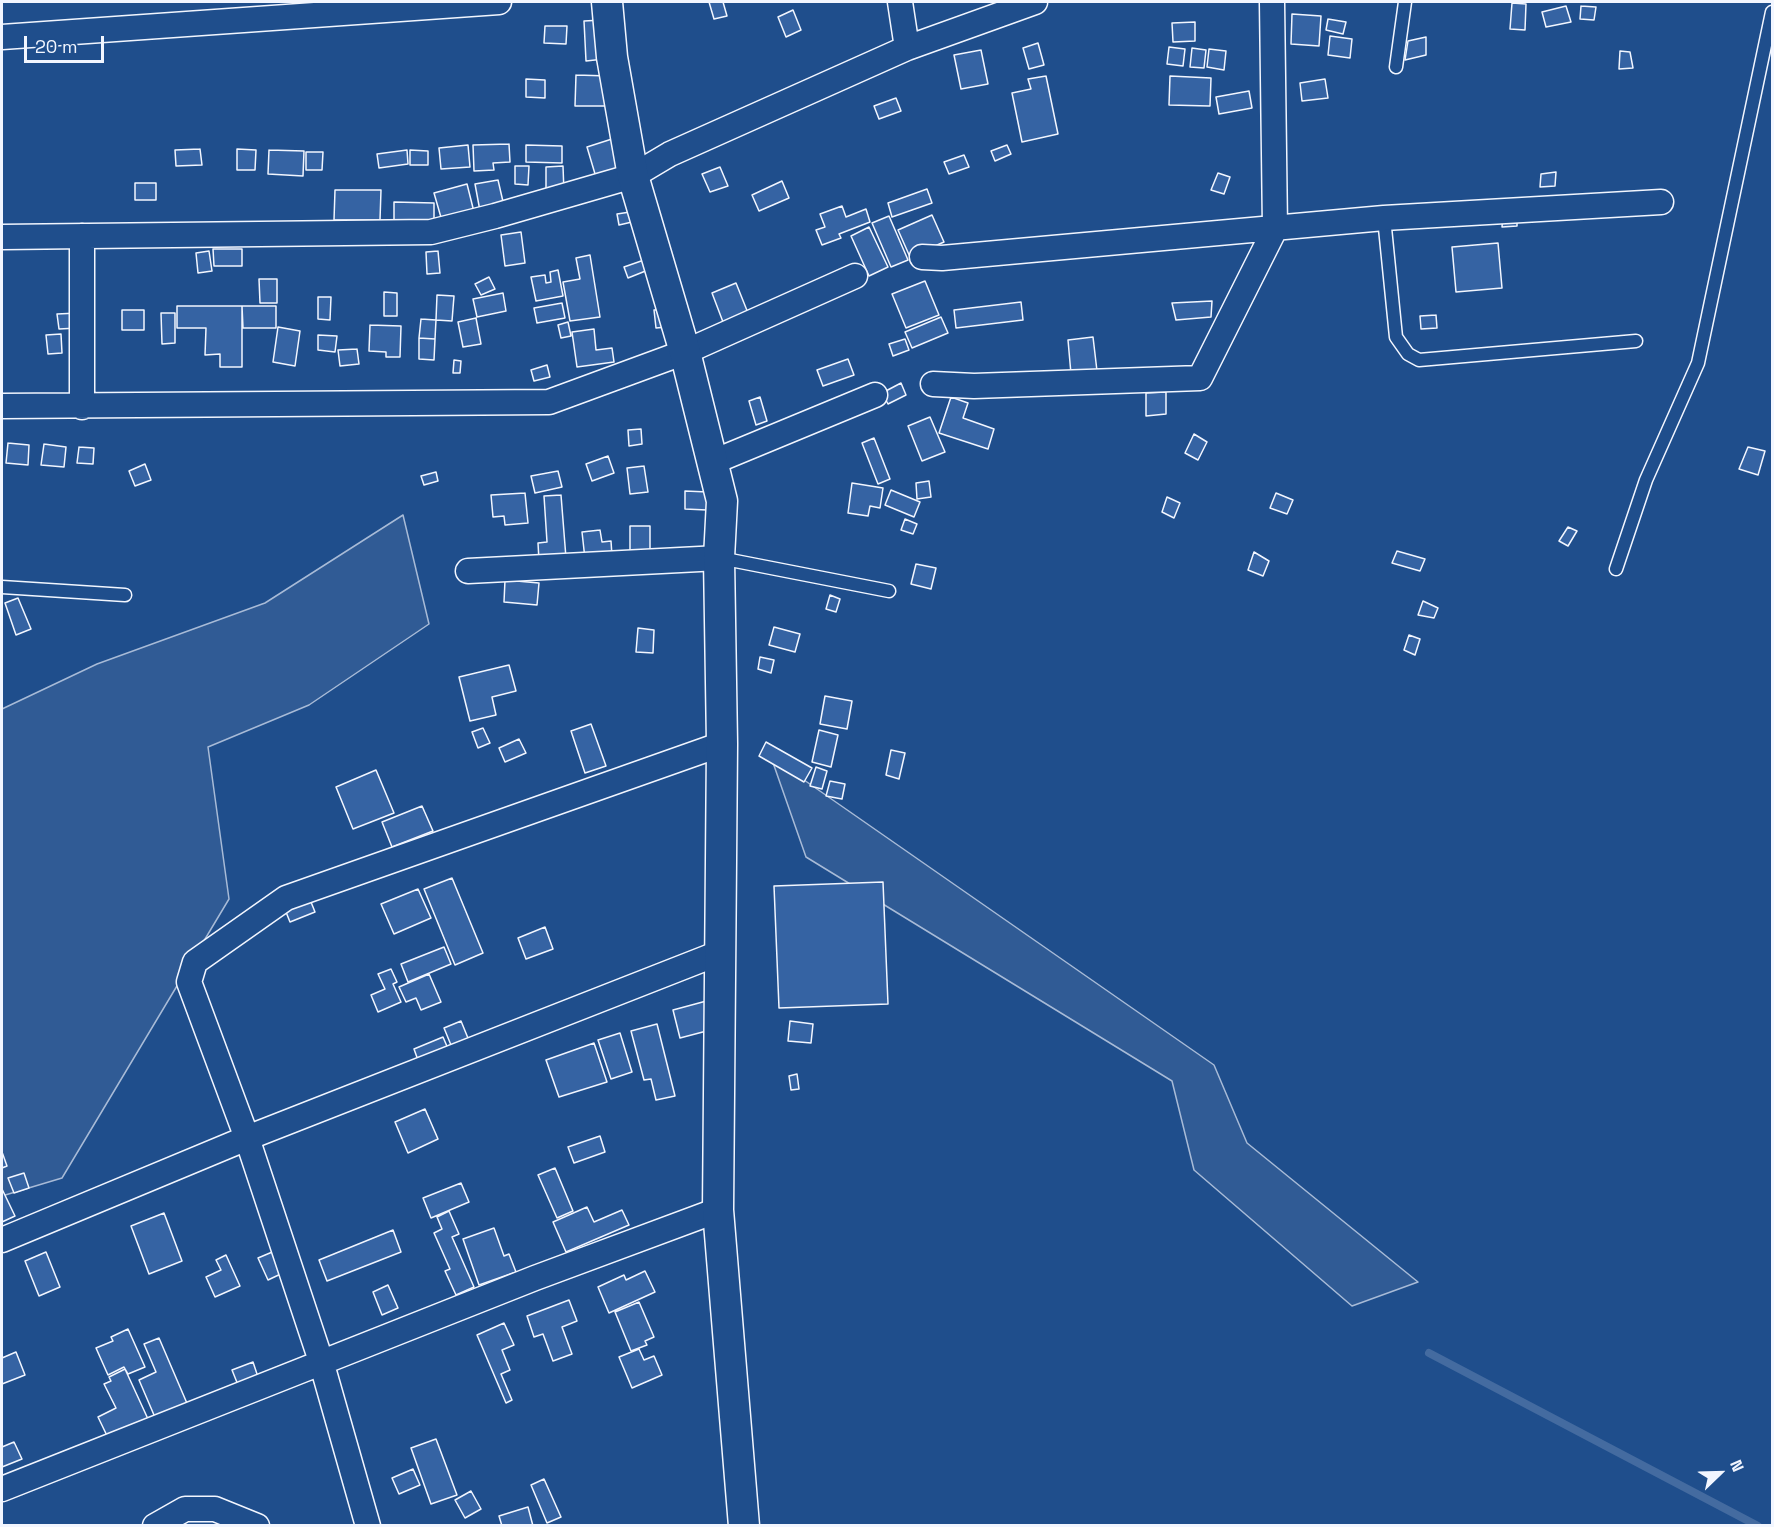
<!DOCTYPE html>
<html>
<head>
<meta charset="utf-8">
<style>
	body { margin:0 }
	#map { position:relative; width:1774px; height:1527px; overflow:hidden; background:#1f4e8c; font-family:"Space Grotesk",sans-serif }
	canvas { display:block }
	.frame { position:absolute; inset:0; border:3px solid #f2f6ff; pointer-events:none }
	.north { position:absolute; left:1690px; top:1443px; width:60px; height:60px; -webkit-text-stroke:4px #1f4e8c; paint-order:stroke; rotate:67deg; font-size:16px; font-weight:700; line-height:24px; text-align:center; color:#f2f6ff }
	.north::after { content:''; display:block; margin:auto; width:21px; height:27px; background:#f2f6ff; clip-path:polygon(50% 0,100% 100%,50% 72%,0 100%) }
	.scale { position:absolute; left:24px; top:36px; width:80px; height:27px; box-sizing:border-box; border:3px solid #f2f6ff; border-top:0; padding-left:8px; font-size:18px; line-height:21px; white-space:nowrap; color:#f2f6ff; -webkit-text-stroke:4px #1f4e8c; paint-order:stroke }
</style>
</head>
<body>
<div id="map">
<canvas width="1774" height="1527"></canvas>
<div class="frame"></div>
<div class="north">N</div>
<div class="scale">20 m</div>
</div>
<script>
const context = document.querySelector('canvas').getContext('2d');
context.lineJoin = 'round';
function fillPath(path, color) {
  context.fillStyle = color;
  context.fill(path, 'evenodd');
}
function toPath(rows) {
  const path = new Path2D();
  for (const r of rows) {
    path.moveTo(r[0], r[1]);
    for (let i = 2; i < r.length; i += 2) path.lineTo(r[i], r[i + 1]);
  }
  return path;
}
function strokePath(path, color, width, dash) {
  context.strokeStyle = color;
  context.lineWidth = width;
  context.lineCap = dash ? 'butt' : 'round';
  context.setLineDash(dash || []);
  context.stroke(path);
}
const built = toPath([
	[403,515,429,624,309,705,208,747,229,899,62,1178,2,1196,2,709,97,664,265,603,403,515],
	[771,757,1214,1065,1247,1143,1418,1282,1352,1306,1194,1170,1172,1081,806,857,771,757]
]);
fillPath(built, '#305b95');
strokePath(built, '#a8bbd7', 1.5);
strokePath(toPath([
	[1429,1353,1758,1526]
]), '#446ba0', 8);
const building = toPath([
	[709,2,723,2,727,16,714,19,709,2],
	[1512,3,1526,4,1525,30,1510,29,1512,3],
	[1566,6,1571,22,1546,27,1542,12,1566,6],
	[1581,6,1596,7,1594,20,1580,19,1581,6],
	[793,10,801,30,786,37,778,17,793,10],
	[1292,14,1321,16,1319,46,1291,44,1292,14],
	[1328,19,1346,22,1343,34,1326,30,1328,19],
	[602,20,604,59,586,61,584,21,602,20],
	[1195,22,1195,41,1173,42,1172,23,1195,22],
	[545,26,567,26,566,44,544,43,545,26],
	[1330,36,1352,39,1350,58,1328,55,1330,36],
	[1426,37,1426,55,1405,60,1408,41,1426,37],
	[1038,43,1044,65,1029,69,1023,48,1038,43],
	[1169,47,1185,49,1183,66,1167,64,1169,47],
	[1192,48,1206,50,1204,68,1190,67,1192,48],
	[1209,49,1226,51,1224,70,1207,67,1209,49],
	[981,50,988,84,961,89,954,55,981,50],
	[1620,51,1630,52,1633,68,1619,69,1620,51],
	[576,75,609,76,609,106,575,106,576,75],
	[1046,76,1058,134,1022,142,1012,93,1031,89,1028,79,1046,76],
	[1170,76,1211,78,1210,106,1169,105,1170,76],
	[526,79,545,80,545,98,526,97,526,79],
	[1325,79,1328,98,1302,101,1300,83,1325,79],
	[1249,91,1252,108,1219,114,1216,97,1249,91],
	[896,98,901,111,879,119,874,106,896,98],
	[615,138,625,175,598,184,587,147,615,138],
	[509,144,510,162,493,163,494,170,474,171,473,145,509,144],
	[468,145,470,167,441,169,439,148,468,145],
	[526,145,562,146,562,163,526,162,526,145],
	[1007,145,1011,154,995,161,991,151,1007,145],
	[200,149,202,165,176,166,175,150,200,149],
	[237,149,256,150,255,170,237,170,237,149],
	[269,150,304,151,303,176,268,174,269,150],
	[407,150,408,164,379,168,377,154,407,150],
	[410,150,428,151,428,165,410,165,410,150],
	[306,152,323,152,322,170,306,170,306,152],
	[964,155,969,167,949,174,944,162,964,155],
	[515,166,529,166,528,185,515,184,515,166],
	[563,166,564,193,546,194,546,167,563,166],
	[720,167,728,186,710,192,702,174,720,167],
	[1556,172,1555,186,1540,187,1541,174,1556,172],
	[1218,173,1230,177,1224,194,1211,190,1218,173],
	[498,180,504,206,480,211,475,184,498,180],
	[782,181,789,198,759,211,752,195,782,181],
	[135,183,156,183,156,200,135,200,135,183],
	[467,184,474,212,442,221,434,193,467,184],
	[927,189,932,203,892,217,888,203,927,189],
	[335,190,381,190,380,220,334,220,335,190],
	[394,202,434,203,434,221,394,220,394,202],
	[842,206,846,217,866,209,870,222,839,234,841,238,822,245,816,230,825,227,820,214,842,206],
	[630,212,632,222,619,225,617,214,630,212],
	[1517,212,1517,226,1502,227,1503,213,1517,212],
	[932,215,944,242,910,257,898,230,932,215],
	[889,216,908,260,891,267,872,223,889,216],
	[869,227,888,267,869,276,851,236,869,227],
	[521,232,525,263,505,266,501,235,521,232],
	[1498,243,1502,288,1456,292,1452,247,1498,243],
	[213,249,242,249,242,266,214,266,213,249],
	[209,251,212,271,198,273,196,253,209,251],
	[438,251,440,273,427,274,426,252,438,251],
	[590,255,600,317,570,321,563,282,580,279,576,258,590,255],
	[644,260,648,270,628,278,624,267,644,260],
	[558,270,563,296,536,301,531,277,545,275,546,283,551,282,550,272,558,270],
	[489,277,495,289,481,295,475,284,489,277],
	[259,279,277,279,277,303,260,303,259,279],
	[925,281,939,315,906,328,892,294,925,281],
	[736,283,748,313,723,322,712,293,736,283],
	[384,292,397,293,397,316,384,316,384,292],
	[503,293,506,311,477,317,473,299,503,293],
	[437,295,454,296,452,321,436,320,437,295],
	[318,297,331,297,330,320,318,319,318,297],
	[1212,301,1211,317,1176,320,1172,303,1212,301],
	[1021,302,1023,320,956,328,954,310,1021,302],
	[562,303,565,318,537,323,534,308,562,303],
	[177,306,242,306,242,367,220,367,220,354,205,355,206,328,177,328,177,306],
	[242,306,276,306,276,328,243,328,242,306],
	[665,309,667,327,656,328,654,310,665,309],
	[122,310,144,310,144,330,122,330,122,310],
	[78,313,78,328,59,329,57,314,78,313],
	[161,313,175,313,175,343,162,344,161,313],
	[1436,315,1437,328,1421,329,1420,316,1436,315],
	[941,317,948,333,912,348,905,332,941,317],
	[476,318,481,344,463,347,458,322,476,318],
	[421,319,436,320,435,339,419,338,421,319],
	[568,322,571,336,561,338,558,325,568,322],
	[370,325,401,326,400,357,386,357,386,352,369,351,370,325],
	[278,327,300,331,295,366,273,362,278,327],
	[594,329,596,350,612,348,614,362,577,367,572,332,594,329],
	[61,334,62,353,48,354,46,335,61,334],
	[318,335,337,336,335,352,318,350,318,335],
	[1093,337,1097,371,1071,374,1068,340,1093,337],
	[419,338,435,339,434,360,419,359,419,338],
	[905,339,909,350,893,356,889,344,905,339],
	[357,349,359,364,340,366,338,350,357,349],
	[848,359,854,375,823,386,817,370,848,359],
	[454,360,461,361,460,373,453,373,454,360],
	[547,365,550,377,534,381,531,370,547,365],
	[901,383,906,395,888,404,882,393,901,383],
	[1166,392,1166,414,1146,416,1146,393,1166,392],
	[760,397,767,421,756,425,749,401,760,397],
	[951,397,968,403,963,418,994,429,988,449,939,433,951,397],
	[930,417,945,452,922,461,908,426,930,417],
	[641,429,642,444,629,446,628,430,641,429],
	[1194,434,1207,442,1198,460,1185,453,1194,434],
	[874,438,890,479,878,484,862,443,874,438],
	[8,443,29,445,28,465,6,463,8,443],
	[44,444,66,447,64,467,41,465,44,444],
	[79,447,94,448,93,464,77,463,79,447],
	[1748,447,1765,451,1758,475,1739,469,1748,447],
	[608,456,614,473,592,481,586,464,608,456],
	[145,464,151,480,135,486,129,471,145,464],
	[644,466,648,492,630,494,627,468,644,466],
	[558,471,562,487,535,493,531,476,558,471],
	[436,472,438,481,424,485,421,476,436,472],
	[929,481,931,497,917,499,916,483,929,481],
	[852,483,883,488,880,508,870,506,868,516,848,513,852,483],
	[891,490,920,502,914,517,885,505,891,490],
	[685,491,708,492,707,510,685,509,685,491],
	[525,493,528,523,505,525,504,516,493,517,491,495,525,493],
	[1276,493,1293,500,1287,514,1270,508,1276,493],
	[561,495,566,558,539,561,538,543,547,542,544,496,561,495],
	[1167,497,1180,503,1174,518,1162,512,1167,497],
	[905,519,917,524,913,534,901,530,905,519],
	[630,526,650,526,650,557,630,557,630,526],
	[1568,527,1577,531,1568,546,1559,541,1568,527],
	[600,530,602,542,611,541,612,556,585,559,582,532,600,530],
	[1397,551,1425,559,1420,571,1392,563,1397,551],
	[1254,552,1269,561,1263,576,1248,570,1254,552],
	[916,564,936,568,931,589,911,584,916,564],
	[505,580,539,583,537,605,504,602,505,580],
	[830,595,840,599,836,612,826,609,830,595],
	[18,598,31,629,16,635,5,603,18,598],
	[1423,601,1438,608,1434,618,1418,615,1423,601],
	[774,627,800,634,795,652,769,645,774,627],
	[638,628,654,630,653,653,636,652,638,628],
	[1409,635,1420,639,1415,655,1404,650,1409,635],
	[760,657,774,660,771,673,758,669,760,657],
	[509,665,516,691,492,697,496,715,470,721,459,677,509,665],
	[825,696,852,701,847,729,820,724,825,696],
	[591,724,606,766,585,773,571,731,591,724],
	[483,728,490,743,478,748,472,732,483,728],
	[819,730,838,735,831,767,812,762,819,730],
	[519,739,526,753,505,762,499,748,519,739],
	[766,742,812,768,804,782,759,756,766,742],
	[891,750,905,753,899,779,886,775,891,750],
	[816,767,827,771,822,789,810,786,816,767],
	[376,770,394,813,353,829,336,787,376,770],
	[830,781,845,784,842,799,826,796,830,781],
	[422,806,433,831,392,847,382,822,422,806],
	[452,878,483,953,455,965,424,889,452,878],
	[883,882,888,1004,779,1008,774,886,883,882],
	[418,889,431,918,394,934,381,904,418,889],
	[307,892,315,912,290,922,282,902,307,892],
	[545,927,553,949,526,959,518,938,545,927],
	[444,947,451,964,408,982,401,964,444,947],
	[391,969,397,982,393,984,401,1002,378,1012,371,995,385,989,378,974,391,969],
	[429,974,441,1002,421,1010,416,998,406,1002,399,987,429,974],
	[710,1000,718,1028,680,1038,673,1010,710,1000],
	[461,1021,470,1043,453,1050,444,1028,461,1021],
	[790,1021,813,1024,811,1043,788,1041,790,1021],
	[657,1024,675,1096,656,1100,651,1079,644,1080,631,1031,657,1024],
	[620,1033,632,1072,611,1079,598,1040,620,1033],
	[443,1037,449,1051,419,1063,414,1049,443,1037],
	[594,1043,607,1082,559,1097,546,1060,594,1043],
	[797,1074,799,1089,791,1090,789,1076,797,1074],
	[425,1109,438,1139,408,1153,395,1122,425,1109],
	[600,1136,605,1152,574,1163,568,1147,600,1136],
	[2,1152,7,1166,2,1168,2,1152],
	[555,1168,573,1211,557,1218,538,1175,555,1168],
	[24,1173,29,1188,14,1193,8,1178,24,1173],
	[461,1183,469,1202,431,1218,423,1198,461,1183],
	[2,1189,15,1216,2,1222,2,1189],
	[587,1207,594,1222,622,1210,629,1225,566,1252,553,1222,587,1207],
	[449,1211,459,1234,452,1237,474,1287,456,1295,445,1271,450,1269,434,1233,442,1229,437,1217,449,1211],
	[164,1213,182,1261,149,1274,131,1226,164,1213],
	[494,1228,504,1256,509,1254,516,1272,479,1285,463,1239,494,1228],
	[393,1230,401,1252,327,1281,319,1260,393,1230],
	[277,1250,287,1271,268,1280,258,1258,277,1250],
	[46,1252,60,1287,39,1296,25,1261,46,1252],
	[226,1255,240,1286,215,1297,206,1277,221,1270,216,1260,226,1255],
	[645,1271,655,1292,609,1313,598,1287,624,1275,626,1280,645,1271],
	[388,1285,398,1308,382,1315,373,1292,388,1285],
	[569,1300,577,1321,562,1327,572,1354,553,1361,543,1334,534,1337,527,1316,569,1300],
	[639,1302,654,1337,645,1341,647,1345,631,1351,615,1312,639,1302],
	[504,1323,514,1345,502,1350,510,1370,501,1374,512,1400,506,1403,477,1335,504,1323],
	[128,1329,145,1367,128,1374,124,1367,108,1375,96,1348,113,1341,111,1337,128,1329],
	[159,1338,189,1408,157,1422,139,1380,156,1372,144,1344,159,1338],
	[639,1349,644,1360,654,1356,662,1375,632,1388,619,1357,639,1349],
	[16,1352,25,1375,2,1384,2,1358,16,1352],
	[253,1362,260,1383,240,1390,232,1370,253,1362],
	[125,1369,148,1419,111,1444,98,1417,116,1408,104,1384,111,1381,109,1377,125,1369],
	[436,1439,457,1495,431,1504,411,1448,436,1439],
	[14,1442,22,1459,2,1467,2,1447,14,1442],
	[413,1469,420,1485,399,1494,392,1478,413,1469],
	[544,1479,561,1517,547,1523,531,1485,544,1479],
	[471,1491,481,1509,465,1518,455,1500,471,1491],
	[528,1507,533,1526,502,1526,499,1516,528,1507]
]);
fillPath(building, '#3563a3');
strokePath(building, '#f2f6ff', 1.5);
const service = toPath([
	[1396,67,1405,2],
	[1384,218,1396,337,1408,354,1419,360,1636,341],
	[720,558,889,591],
	[1616,569,1646,480,1698,363,1772,12],
	[2,587,125,595]
]);
const minor = toPath([
	[900,2,907,48],
	[2,37,499,2],
	[2,237,431,232,495,216,633,176,670,154,907,48,1035,2],
	[922,257,942,258,1384,218,1661,202],
	[933,384,974,386,1200,378,1275,229,1272,2],
	[2,406,549,402,685,352,855,276],
	[82,407,82,236],
	[713,462,875,395],
	[468,571,719,558],
	[2,1240,247,1138,719,953],
	[2,1489,535,1278,718,1210],
	[155,1526,185,1509,215,1509,257,1526],
	[368,1526,321,1361,247,1138,189,982,195,962,286,898,722,744]
]);
const tertiary = toPath([
	[607,2,612,57,633,176,685,352,722,501,719,558,722,744,718,1210,744,1526]
]);
strokePath(service, '#f2f6ff', 15);
strokePath(minor, '#f2f6ff', 27);
strokePath(tertiary, '#f2f6ff', 33);
strokePath(service, '#1f4e8c', 12);
strokePath(minor, '#1f4e8c', 24);
strokePath(tertiary, '#1f4e8c', 30);
</script>
</body>
</html>
